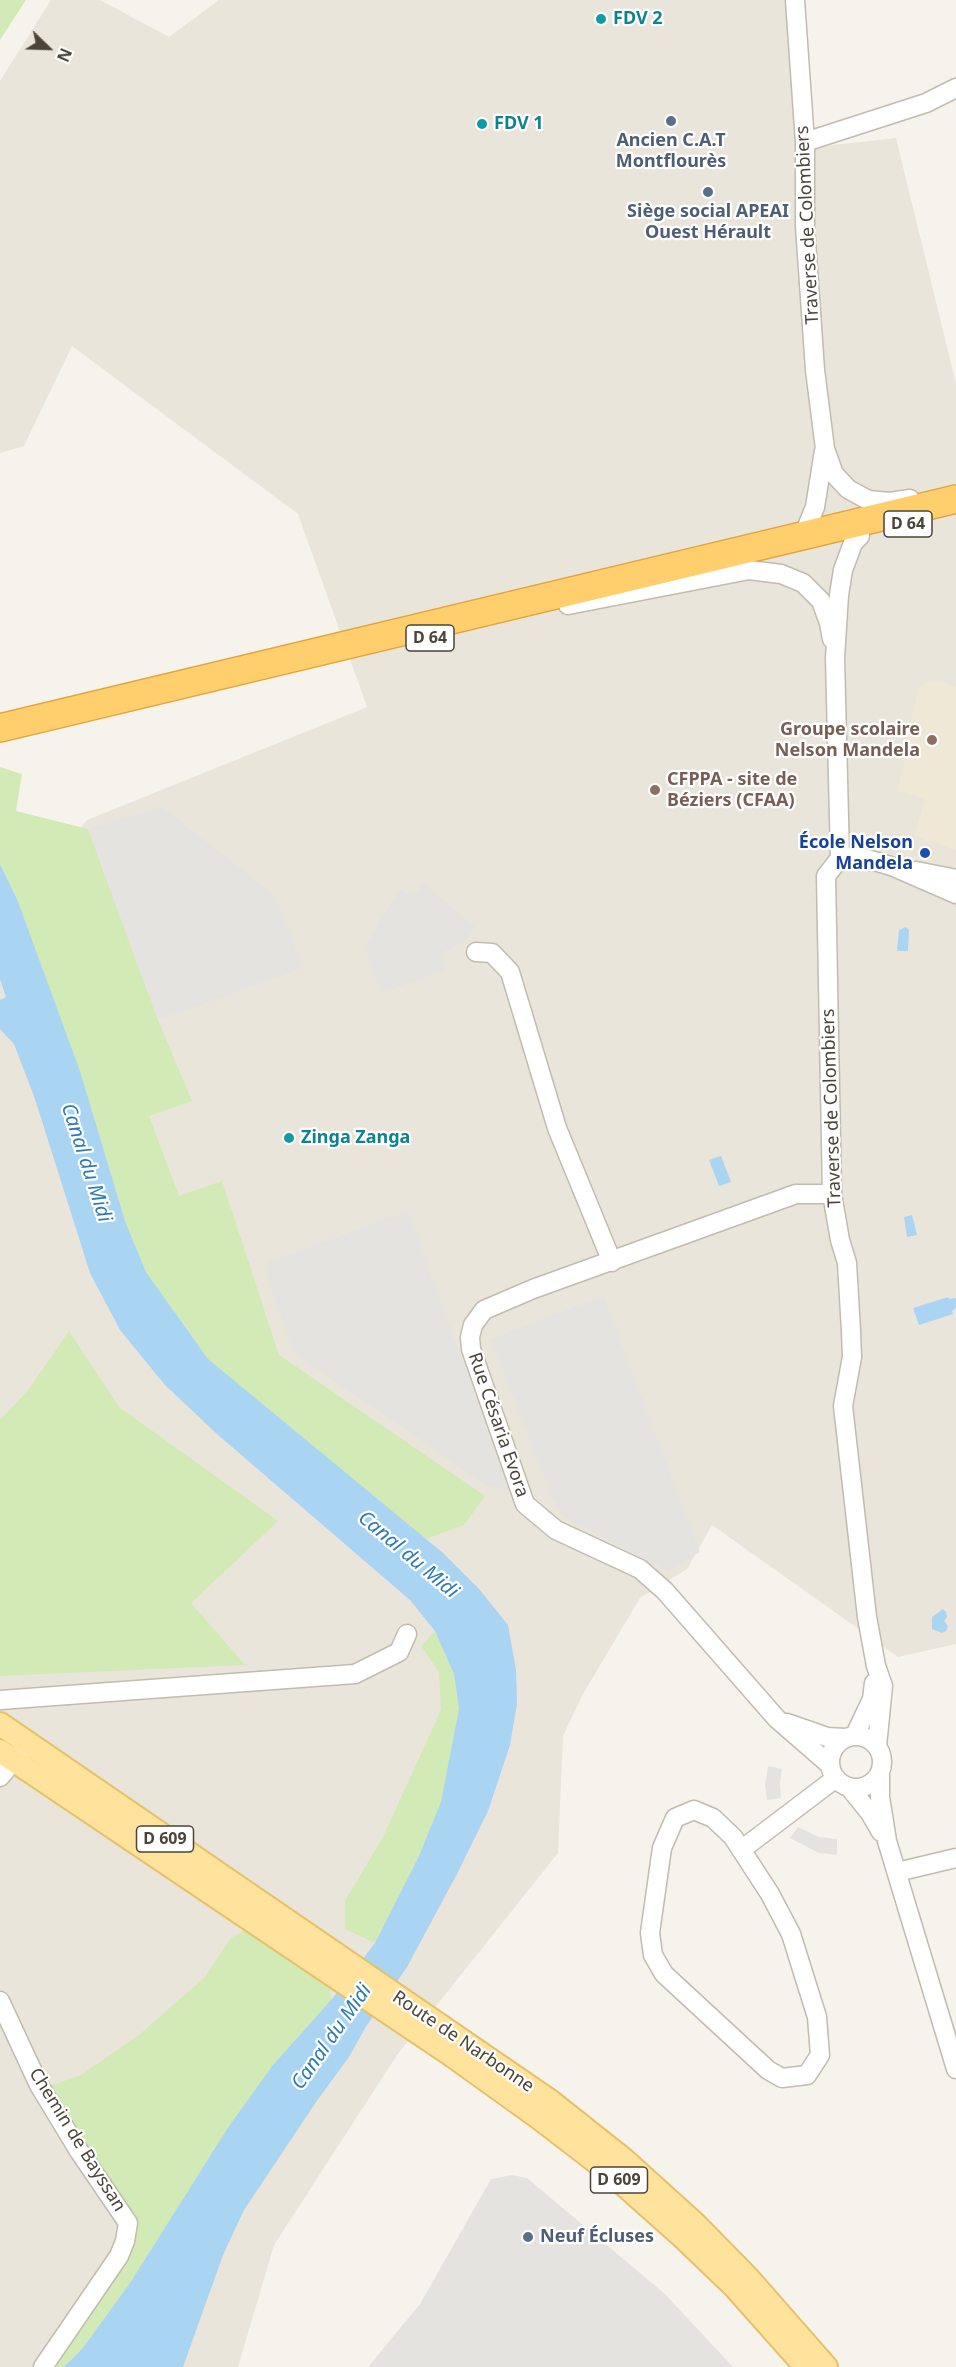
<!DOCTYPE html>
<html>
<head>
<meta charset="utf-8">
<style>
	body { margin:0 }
	#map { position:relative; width:956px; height:2367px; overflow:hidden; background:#f6f3ec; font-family:"Noto Sans",sans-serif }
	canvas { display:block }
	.north { position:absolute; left:18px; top:18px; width:60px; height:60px; -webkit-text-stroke:4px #fff; paint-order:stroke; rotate:113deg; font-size:16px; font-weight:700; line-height:24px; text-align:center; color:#4b4439 }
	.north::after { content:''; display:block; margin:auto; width:21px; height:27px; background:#4b4439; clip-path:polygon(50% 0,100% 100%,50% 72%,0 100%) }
</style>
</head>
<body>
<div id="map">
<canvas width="956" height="2367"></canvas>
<div class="north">N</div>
</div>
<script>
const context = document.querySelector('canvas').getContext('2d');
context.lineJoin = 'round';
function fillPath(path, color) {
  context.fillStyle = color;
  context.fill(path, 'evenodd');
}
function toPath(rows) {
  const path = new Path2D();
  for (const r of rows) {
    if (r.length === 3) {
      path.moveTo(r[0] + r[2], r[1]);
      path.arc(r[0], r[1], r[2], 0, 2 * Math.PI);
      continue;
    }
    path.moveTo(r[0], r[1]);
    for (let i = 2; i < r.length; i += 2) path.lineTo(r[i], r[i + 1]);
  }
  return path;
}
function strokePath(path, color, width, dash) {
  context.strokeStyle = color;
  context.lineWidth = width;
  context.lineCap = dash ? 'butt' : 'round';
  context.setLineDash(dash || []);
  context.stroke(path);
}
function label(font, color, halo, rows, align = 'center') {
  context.font = font + ' "Noto Sans",sans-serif';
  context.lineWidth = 4.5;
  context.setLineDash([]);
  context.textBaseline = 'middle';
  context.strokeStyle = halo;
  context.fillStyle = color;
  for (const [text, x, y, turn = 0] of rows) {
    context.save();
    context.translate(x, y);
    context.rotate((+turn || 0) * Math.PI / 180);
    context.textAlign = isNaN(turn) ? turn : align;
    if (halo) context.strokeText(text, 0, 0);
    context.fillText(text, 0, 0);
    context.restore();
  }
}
fillPath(toPath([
	[51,0,100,0,169,37,219,0,804,0,815,147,896,138,956,384,956,1644,898,1657,712,1525,687,1569,640,1598,583,1694,563,1736,558,1853,397,2055,274,2245,238,2367,0,2367,0,923,87,820,367,707,298,514,72,346,24,446,0,453,0,81]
]), '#eae5da');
fillPath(toPath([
	[938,681,956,687,956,850,914,836,925,799,898,791,918,688,926,683]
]), '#efe8d6');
fillPath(toPath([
	[0,0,26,0,0,40],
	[0,767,22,774,16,811,88,829,158,1020,192,1101,149,1116,179,1196,222,1181,279,1355,485,1496,464,1525,426,1539,208,1359,146,1272,125,1221,80,1071,17,899,0,864],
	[69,1331,119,1407,278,1521,191,1603,245,1665,0,1676,0,1420,27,1392],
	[435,1631,454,1674,459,1709,452,1750,441,1802,419,1856,375,1943,345,1929,345,1901,383,1837,441,1710,439,1672,421,1646],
	[256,1924,322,1969,332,1999,273,2065,229,2126,130,2283,82,2349,64,2367,43,2367,128,2223,41,2089,81,2075,139,2035,205,1977,231,1938]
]), '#d2eab5');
fillPath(toPath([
	[162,807,276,897,303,968,158,1020,88,829],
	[424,884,475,927,464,942,441,953,446,969,381,994,365,947,400,889,412,896],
	[408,1211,509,1491,486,1485,294,1353,266,1275,266,1263],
	[603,1296,700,1552,668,1571,563,1517,554,1502,491,1339],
	[768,1766,782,1769,780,1783,781,1798,767,1800,765,1785],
	[798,1827,819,1837,837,1839,837,1855,819,1853,790,1838],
	[512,2175,527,2178,665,2294,733,2367,368,2367,420,2304,491,2179]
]), '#e5e3e0');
fillPath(toPath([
	[0,864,17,899,80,1071,125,1221,146,1272,208,1359,443,1553,479,1589,508,1625,516,1670,517,1704,510,1745,488,1811,457,1874,407,1967,365,2028,349,2057,316,2102,244,2210,223,2255,183,2367,64,2367,82,2349,130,2283,229,2126,273,2065,332,1999,375,1943,419,1856,441,1802,459,1709,454,1674,435,1631,410,1600,217,1434,165,1385,120,1330,90,1273,35,1099,14,1044,0,1029,0,1000,6,997,0,979],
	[906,927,909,930,908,951,897,951,899,930],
	[721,1156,731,1182,719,1186,709,1160],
	[912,1215,917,1235,907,1237,904,1217],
	[948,1297,949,1299,956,1298,956,1308,952,1311,953,1314,919,1325,913,1308],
	[943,1609,946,1612,947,1617,944,1621,948,1626,946,1631,942,1633,932,1629,932,1617]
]), '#a9d4f2');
const minor = toPath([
	[795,0,805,142,805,226,815,370,825,449,834,474,848,489,868,500,890,502,910,499],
	[805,142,926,103,956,88],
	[860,536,853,543,843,570,839,595,835,658,840,858,826,876,832,1194,840,1240,847,1263,851,1331,852,1357,843,1406,867,1617,876,1666,883,1686,877,1746],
	[796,538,806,529,815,507,824,451],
	[568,605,749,570,781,574,803,583,821,601,829,623,832,639],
	[840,858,861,857,894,867,956,894],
	[916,871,956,879],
	[476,952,492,953,510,972,557,1128,612,1262],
	[0,1700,355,1674,399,1652,407,1634],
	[787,1723,827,1737,845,1738],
	[855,1735,872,1699,874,1683],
	[856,1762,26],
	[830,1765,777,1719,665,1591,640,1569,556,1530,525,1504,471,1349,470,1337,473,1325,484,1310,533,1289,796,1194,832,1194],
	[880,1772,880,1797,887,1841,956,2069],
	[0,1777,22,1751],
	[849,1787,870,1813,881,1832],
	[694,1810,713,1818,733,1837,770,1894,791,1934,817,2017,820,2055,807,2075,782,2078,768,2070,664,1974,653,1955,650,1933,662,1848,675,1818,694,1810],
	[741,1850,836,1778],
	[897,1872,956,1858],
	[0,2001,39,2085,79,2151,128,2223,125,2241,119,2256,43,2367]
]);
const major = toPath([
	[0,1724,550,2101,623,2159,696,2225,748,2278,826,2367],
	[0,1751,453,2056,538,2117,611,2173,684,2238,734,2286,806,2367]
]);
const highway = toPath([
	[0,728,956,499]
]);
strokePath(minor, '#c2bbae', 21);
strokePath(major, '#e6c16a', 26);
strokePath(highway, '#e0a43c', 30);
strokePath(minor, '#fff', 18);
strokePath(major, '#ffe39c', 22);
strokePath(highway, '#ffcf6e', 27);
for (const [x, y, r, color] of [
	[601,19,6,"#0f9aa8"],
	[671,121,6,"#5c6f8a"],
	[482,124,6,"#0f9aa8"],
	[708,192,6,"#5c6f8a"],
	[932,740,6,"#8d6e63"],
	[655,790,6,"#8d6e63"],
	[925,853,6,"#1a4fb4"],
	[289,1138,6,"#0f9aa8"],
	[528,2237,6,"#5c6f8a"]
]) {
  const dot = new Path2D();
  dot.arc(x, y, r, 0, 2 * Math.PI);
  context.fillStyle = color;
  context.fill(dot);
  strokePath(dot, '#fff', 2);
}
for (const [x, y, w] of [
	[908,524,48],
	[430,638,48],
	[165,1839,57],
	[619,2180,57]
]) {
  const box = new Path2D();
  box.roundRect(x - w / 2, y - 13, w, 26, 4.5);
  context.fillStyle = '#fff';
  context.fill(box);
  strokePath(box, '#4b4439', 1.5);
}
label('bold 16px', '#4b4439', null, [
	["D 64",908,524],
	["D 64",430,638],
	["D 609",165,1839],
	["D 609",619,2180]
]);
label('bold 18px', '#0d838f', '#fff', [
	["FDV 2",613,19],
	["FDV 1",494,124],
	["Zinga Zanga",301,1138]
], 'left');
label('bold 18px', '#4e5e75', '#fff', [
	["Ancien C.A.T",671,141],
	["Montflourès",671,162],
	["Siège social APEAI",708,212],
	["Ouest Hérault",708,233],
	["Neuf Écluses",540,2237,"left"]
]);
label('18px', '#4b4439', '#fff', [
	["Traverse de Colombiers",808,225,-93],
	["Traverse de Colombiers",832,1108,-92],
	["Rue Césaria Evora",498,1425,71],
	["Route de Narbonne",463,2042,34],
	["Chemin de Bayssan",77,2140,58]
]);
label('bold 18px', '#785e54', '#fff', [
	["Groupe scolaire",920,730],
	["Nelson Mandela",920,751],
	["CFPPA - site de",667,780,"left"],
	["Béziers (CFAA)",667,801,"left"]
], 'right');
label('bold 18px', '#164399', '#fff', [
	["École Nelson",913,843],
	["Mandela",913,864]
], 'right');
label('italic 20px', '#2e7ab2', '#fff', [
	["Canal du Midi",86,1163,72],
	["Canal du Midi",408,1555,40],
	["Canal du Midi",332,2037,-55]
]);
</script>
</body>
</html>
